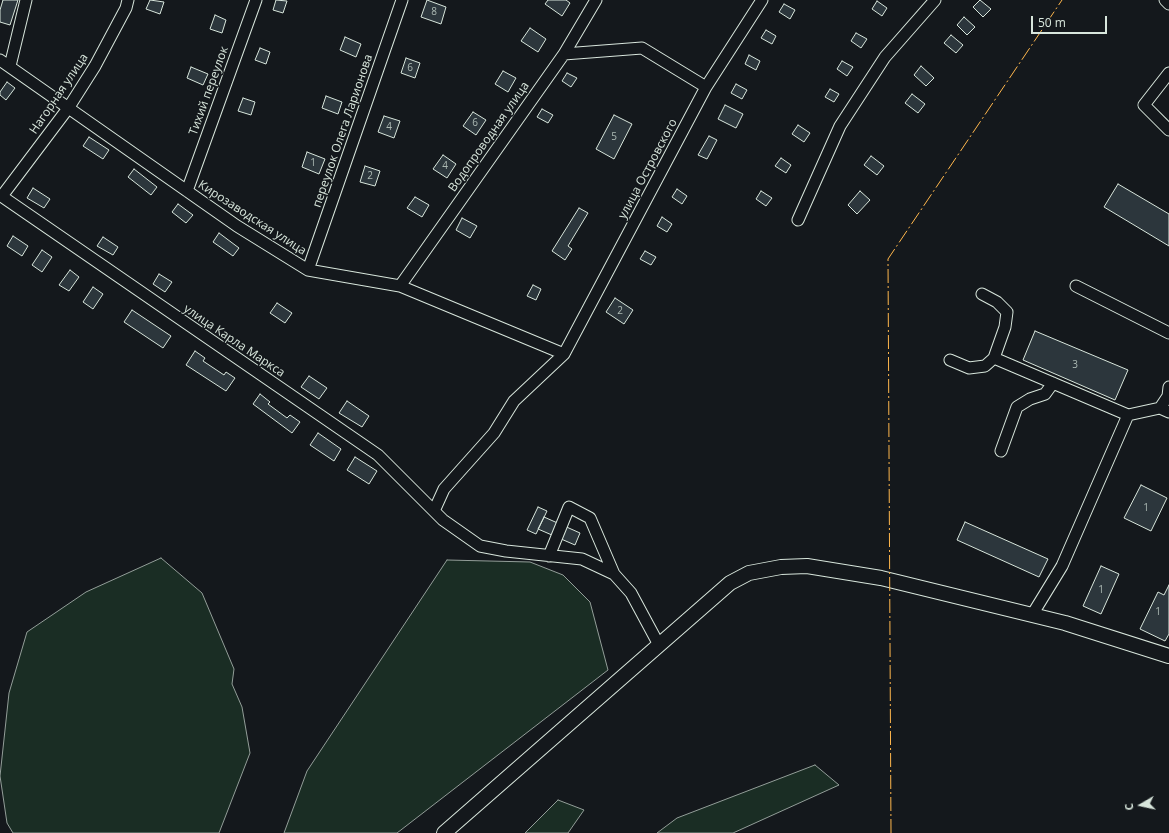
<!DOCTYPE html>
<html>
<head>
<meta charset="utf-8">
<style>
	body { margin:0 }
	#map { position:relative; width:1169px; height:833px; overflow:hidden; background:#14181c; font-family:"Open Sans",sans-serif }
	canvas { display:block }
	.north { position:absolute; left:1121px; top:785px; width:40px; height:40px; -webkit-text-stroke:3px #14181c; paint-order:stroke; rotate:261deg; font-size:11px; font-weight:700; line-height:16px; text-align:center; color:#d8e6dc }
	.north::after { content:''; display:block; margin:auto; width:14px; height:18px; background:#d8e6dc; clip-path:polygon(50% 0,100% 100%,50% 72%,0 100%) }
	.scale { position:absolute; left:1031px; top:16px; width:76px; height:18px; box-sizing:border-box; border:2px solid #d8e6dc; border-top:0; padding-left:5px; font-size:12px; line-height:14px; white-space:nowrap; color:#d8e6dc; -webkit-text-stroke:3px #14181c; paint-order:stroke }
</style>
</head>
<body>
<div id="map">
<canvas width="1169" height="833"></canvas>
<div class="north">С</div>
<div class="scale">50 m</div>
</div>
<script>
const context = document.querySelector('canvas').getContext('2d');
context.lineJoin = 'round';
function fillPath(path, color) {
  context.fillStyle = color;
  context.fill(path, 'evenodd');
}
function toPath(rows) {
  const path = new Path2D();
  for (const r of rows) {
    path.moveTo(r[0], r[1]);
    for (let i = 2; i < r.length; i += 2) path.lineTo(r[i], r[i + 1]);
  }
  return path;
}
function strokePath(path, color, width, dash) {
  context.strokeStyle = color;
  context.lineWidth = width;
  context.lineCap = dash ? 'butt' : 'round';
  context.setLineDash(dash || []);
  context.stroke(path);
}
function label(font, color, halo, rows, align = 'center') {
  context.font = font + ' "Open Sans",sans-serif';
  context.lineWidth = 3;
  context.setLineDash([]);
  context.textBaseline = 'middle';
  context.strokeStyle = halo;
  context.fillStyle = color;
  for (const [text, x, y, turn = 0] of rows) {
    context.save();
    context.translate(x, y);
    context.rotate((+turn || 0) * Math.PI / 180);
    context.textAlign = isNaN(turn) ? turn : align;
    if (halo) context.strokeText(text, 0, 0);
    context.fillText(text, 0, 0);
    context.restore();
  }
}
const green = toPath([
	[161,558,202,593,234,669,232,684,242,707,250,753,219,833,13,833,7,823,0,776,9,693,27,632,86,592,161,558],
	[447,560,530,562,563,575,590,602,608,670,397,833,284,833,307,771,447,560],
	[815,765,839,785,733,833,657,833,677,818,815,765],
	[558,800,584,810,568,833,525,833,558,800]
]);
fillPath(green, '#1a2d24');
strokePath(green, '#939e99', 1);
const building = toPath([
	[3,0,18,0,10,25,0,22,0,10,3,0],
	[150,0,164,2,160,14,146,9,150,0],
	[276,0,287,1,283,13,273,10,276,0],
	[427,0,446,7,441,24,421,17,427,0],
	[548,0,566,0,570,3,562,16,545,4,548,0],
	[980,0,991,9,983,17,973,7,980,0],
	[877,1,887,8,882,16,872,9,877,1],
	[784,4,795,10,790,19,779,12,784,4],
	[215,15,226,20,222,33,210,29,215,15],
	[964,17,975,27,967,35,957,25,964,17],
	[530,28,546,39,538,52,521,41,530,28],
	[766,30,776,36,772,44,761,38,766,30],
	[856,33,867,39,861,48,851,41,856,33],
	[951,35,963,45,956,53,944,43,951,35],
	[345,37,361,44,356,57,340,50,345,37],
	[260,48,270,52,266,64,255,60,260,48],
	[749,55,760,61,756,70,745,64,749,55],
	[406,58,420,63,415,78,401,73,406,58],
	[842,61,853,67,847,76,837,69,842,61],
	[921,66,934,78,926,86,914,75,921,66],
	[191,67,208,74,203,85,187,78,191,67],
	[503,71,516,78,508,92,495,84,503,71],
	[567,73,577,78,571,87,562,81,567,73],
	[7,82,15,88,6,100,0,95,0,92,7,82],
	[736,84,747,90,742,99,731,93,736,84],
	[830,89,839,94,834,102,825,97,830,89],
	[912,94,925,104,918,113,905,103,912,94],
	[326,96,342,102,338,114,322,108,326,96],
	[243,98,255,102,251,115,238,111,243,98],
	[725,105,743,114,736,128,718,119,725,105],
	[542,109,553,115,548,123,537,117,542,109],
	[473,112,486,120,476,135,463,126,473,112],
	[614,115,632,124,614,159,596,149,614,115],
	[384,116,400,121,394,138,378,132,384,116],
	[798,125,810,133,804,142,792,134,798,125],
	[709,136,717,140,707,159,698,155,709,136],
	[89,137,109,150,103,159,83,146,89,137],
	[307,152,325,159,319,174,302,167,307,152],
	[443,155,456,164,447,178,433,169,443,155],
	[871,156,884,166,877,175,864,165,871,156],
	[781,158,791,165,786,173,775,166,781,158],
	[365,166,380,171,375,186,360,182,365,166],
	[134,169,157,187,151,195,128,177,134,169],
	[1118,184,1169,214,1169,246,1104,207,1118,184],
	[33,188,50,199,44,208,27,198,33,188],
	[677,189,687,196,682,204,672,197,677,189],
	[761,191,772,198,766,206,756,199,761,191],
	[860,191,870,200,857,214,848,205,860,191],
	[415,197,429,205,422,217,407,208,415,197],
	[178,204,193,215,186,223,172,212,178,204],
	[579,208,588,213,568,246,572,249,565,260,552,251,579,208],
	[662,217,672,224,667,232,657,226,662,217],
	[462,218,477,226,470,238,456,230,462,218],
	[219,233,239,248,233,256,213,242,219,233],
	[13,236,28,246,22,256,7,246,13,236],
	[103,237,118,247,113,255,97,246,103,237],
	[42,250,52,257,42,272,32,265,42,250],
	[645,251,656,257,651,265,640,259,645,251],
	[70,270,79,277,69,291,59,285,70,270],
	[159,274,172,282,165,292,153,284,159,274],
	[533,285,541,289,536,300,527,296,533,285],
	[93,287,103,294,93,309,83,302,93,287],
	[615,298,633,310,624,324,606,312,615,298],
	[277,303,292,313,285,323,270,313,277,303],
	[132,310,171,336,163,348,124,322,132,310],
	[1035,331,1128,370,1115,400,1023,360,1035,331],
	[195,351,205,358,203,361,224,375,226,372,235,378,226,391,186,365,195,351],
	[309,376,327,388,319,399,301,387,309,376],
	[260,394,270,402,268,404,287,418,290,415,300,422,292,433,253,404,260,394],
	[347,401,369,416,362,427,339,413,347,401],
	[318,433,341,449,334,461,310,445,318,433],
	[355,457,377,471,369,484,347,470,355,457],
	[1141,485,1167,498,1151,531,1124,518,1141,485],
	[538,507,547,511,536,534,527,530,538,507],
	[544,517,580,533,575,545,538,529,544,517],
	[965,522,1048,559,1039,577,957,540,965,522],
	[1101,566,1119,574,1101,614,1083,606,1101,566],
	[1169,585,1169,634,1165,641,1140,629,1158,592,1164,595,1169,585]
]);
fillPath(building, '#2c363c');
strokePath(building, '#d8e6dc', 1);
const minor = toPath([
	[1165,0,1169,4],
	[564,54,642,48,706,87],
	[0,60,237,226,308,270,400,286,564,354],
	[10,66,26,0],
	[1169,73,1144,105,1169,130],
	[187,191,256,0],
	[0,195,378,455,443,520,480,546,506,551,582,559,614,574,631,593,659,645],
	[2,196,69,107,95,66,126,8,128,0],
	[798,220,840,126,885,57,935,0],
	[308,270,402,0],
	[400,286,564,54,596,0],
	[1076,286,1169,333],
	[982,294,997,302,1007,312,1005,327,994,358],
	[950,360,969,368,985,366,994,358,1128,415,1160,408,1168,396,1169,387],
	[1160,408,1169,412],
	[1001,451,1017,407,1030,399,1045,394,1053,383],
	[434,511,444,489,494,433,514,401,564,354,706,87,762,0],
	[549,556,569,507,590,518,614,574],
	[1032,615,1062,566,1128,415]
]);
const major = toPath([
	[444,833,730,583,749,573,781,567,807,566,881,578,1065,623,1169,656]
]);
strokePath(minor, '#d8e6dc', 13);
strokePath(major, '#d8e6dc', 16);
strokePath(minor, '#14181c', 11);
strokePath(major, '#14181c', 14);
strokePath(toPath([
	[891,833,888,259,1062,0]
]), '#ffb74d', 1, [14, 3, 2, 3]);
label('10px', '#adbab4', null, [
	["8",434,12],
	["6",410,68],
	["6",475,123],
	["4",389,127],
	["5",614,137],
	["1",313,163],
	["4",445,166],
	["2",370,176],
	["2",620,311],
	["3",1075,365],
	["1",1146,508],
	["1",1101,590],
	["1",1158,612]
]);
label('12px', '#d8e6dc', '#14181c', [
	["Тихий переулок",209,91,-70],
	["Нагорная улица",59,94,-56],
	["переулок Олега Ларионова",343,131,-71],
	["Водопроводная улица",489,137,-55],
	["улица Островского",648,169,-62],
	["Кирозаводская улица",252,218,33],
	["улица Карла Маркса",234,341,34]
]);
</script>
</body>
</html>
